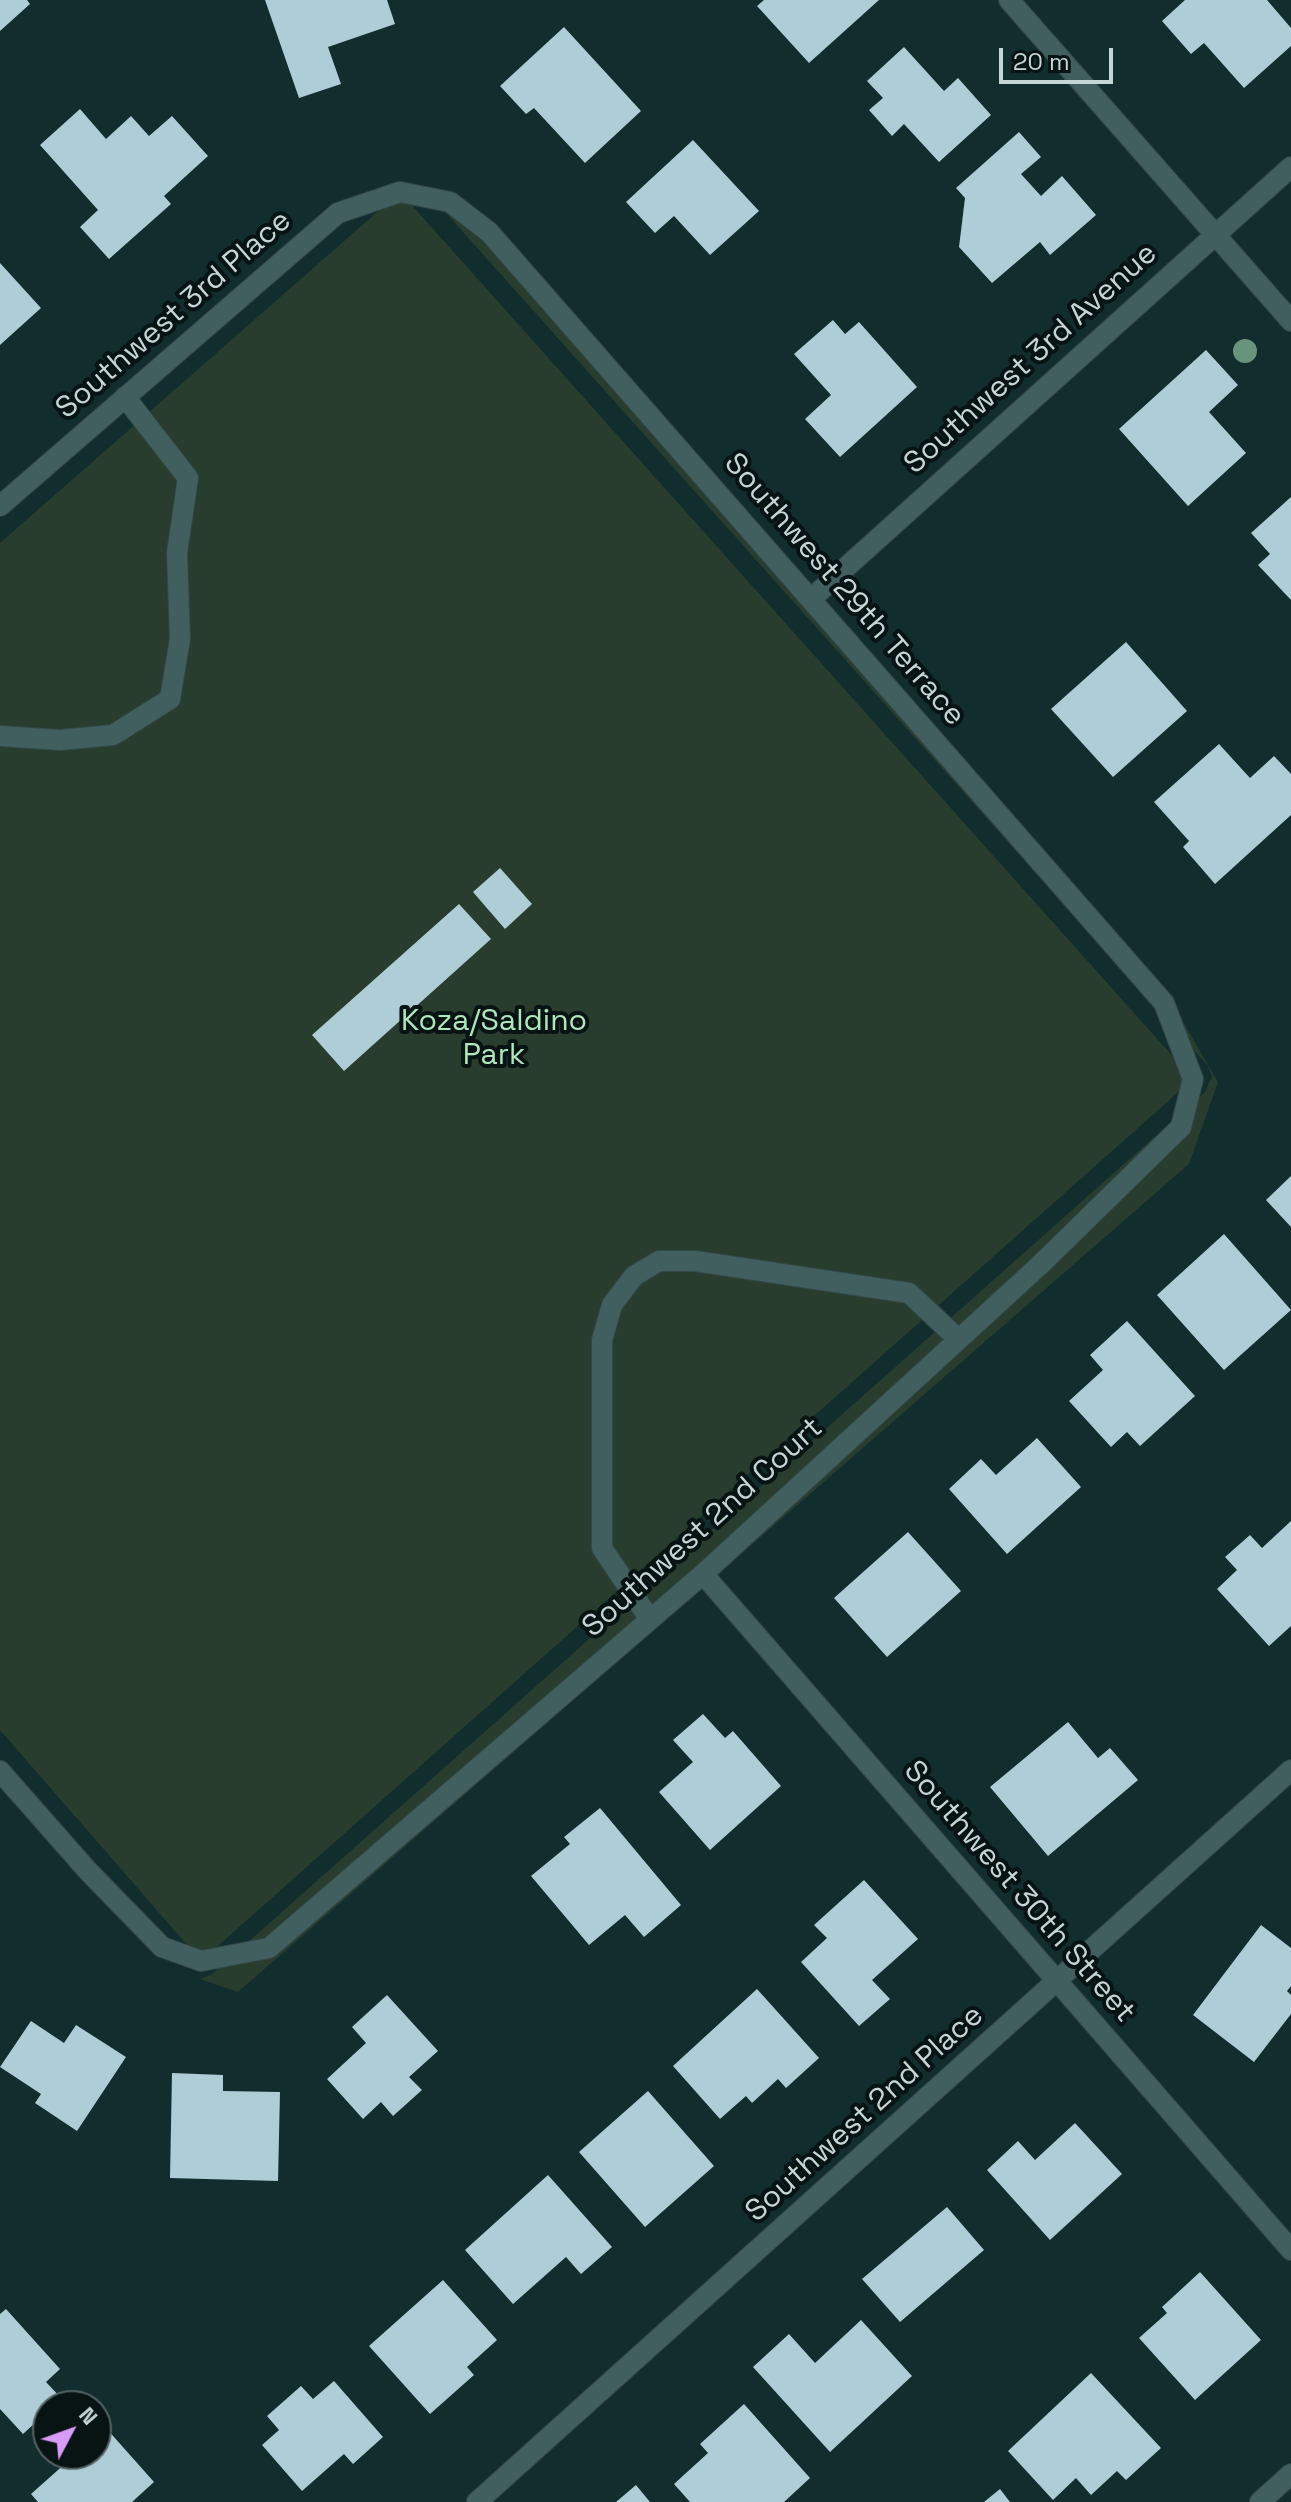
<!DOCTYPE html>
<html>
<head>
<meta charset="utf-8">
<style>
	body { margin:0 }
	#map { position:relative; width:1291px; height:2502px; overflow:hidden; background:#112d2e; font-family:"Space Grotesk",sans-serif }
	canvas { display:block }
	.north { position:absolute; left:32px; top:2390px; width:80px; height:80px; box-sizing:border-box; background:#081314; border:2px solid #546162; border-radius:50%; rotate:49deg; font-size:22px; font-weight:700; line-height:32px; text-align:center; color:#c6d6d6 }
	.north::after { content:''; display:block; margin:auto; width:28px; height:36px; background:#d79bf9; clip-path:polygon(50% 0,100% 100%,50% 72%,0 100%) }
	.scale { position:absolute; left:999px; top:48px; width:114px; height:36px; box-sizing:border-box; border:4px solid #c6d6d6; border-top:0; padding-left:10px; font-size:24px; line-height:28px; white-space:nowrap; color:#c6d6d6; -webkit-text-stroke:6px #081314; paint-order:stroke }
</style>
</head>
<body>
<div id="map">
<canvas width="1291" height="2502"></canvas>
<div class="north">N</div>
<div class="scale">20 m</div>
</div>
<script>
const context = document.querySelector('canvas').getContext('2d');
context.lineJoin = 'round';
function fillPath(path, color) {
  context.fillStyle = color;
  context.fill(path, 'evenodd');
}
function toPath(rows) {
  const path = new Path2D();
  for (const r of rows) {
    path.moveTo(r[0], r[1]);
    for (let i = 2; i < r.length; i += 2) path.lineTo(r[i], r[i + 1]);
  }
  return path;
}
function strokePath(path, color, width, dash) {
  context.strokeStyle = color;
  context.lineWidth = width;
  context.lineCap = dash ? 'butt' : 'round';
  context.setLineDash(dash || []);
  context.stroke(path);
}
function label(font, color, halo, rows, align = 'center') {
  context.font = font + ' "Space Grotesk",sans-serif';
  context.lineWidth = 8;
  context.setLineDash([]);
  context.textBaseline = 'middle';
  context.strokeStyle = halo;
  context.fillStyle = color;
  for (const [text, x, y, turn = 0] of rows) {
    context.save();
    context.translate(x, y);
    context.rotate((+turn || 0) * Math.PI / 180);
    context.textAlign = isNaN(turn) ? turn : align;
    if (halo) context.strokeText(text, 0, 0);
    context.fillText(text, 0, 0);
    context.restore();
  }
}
fillPath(toPath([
	[400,192,1193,1079,201,1961,0,1730,0,543],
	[430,195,497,227,1175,1008,1218,1082,1189,1164,238,1992,200,1979,212,1974,1205,1092,1212,1076,1208,1066]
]), '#283d2d');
fillPath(toPath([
	[0,0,27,0,30,4,0,31],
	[265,0,387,0,395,24,328,47,341,84,299,98],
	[764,0,879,0,809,63,757,6],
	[1185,0,1267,0,1291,28,1291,46,1244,88,1204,43,1191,54,1162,21],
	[564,27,641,111,585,163,534,108,526,114,500,86],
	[904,47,944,91,958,78,991,115,939,162,904,124,892,136,869,110,883,98,867,81],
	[80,109,106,139,131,116,149,136,172,116,208,156,164,196,171,204,109,259,80,227,98,210,40,145],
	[1019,132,1041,157,1021,174,1041,196,1062,176,1096,215,1050,255,1040,242,992,283,959,247,965,198,956,188],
	[693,140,759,211,710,255,674,216,655,233,626,202],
	[0,263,41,308,0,345],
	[833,320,845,334,859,322,917,387,840,457,805,419,831,395,794,354],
	[1206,350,1238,385,1209,412,1246,453,1188,506,1119,429],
	[1291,497,1291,600,1258,565,1270,554,1251,533],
	[1126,642,1187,711,1113,777,1051,709],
	[1219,744,1250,778,1274,756,1291,774,1291,815,1215,884,1183,847,1189,841,1154,802],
	[500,868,532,904,505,929,473,892],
	[459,904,491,939,344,1071,312,1035],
	[1291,1176,1291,1227,1266,1200],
	[1224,1234,1291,1310,1224,1370,1157,1295],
	[1127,1321,1195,1396,1140,1446,1127,1432,1111,1447,1069,1401,1103,1370,1090,1355],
	[1037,1438,1081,1487,1007,1554,949,1489,981,1459,996,1475],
	[1291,1521,1291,1626,1269,1646,1217,1589,1237,1570,1225,1557,1250,1535,1262,1548],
	[908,1532,961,1591,887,1657,834,1598],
	[703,1714,725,1738,733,1731,781,1786,710,1850,659,1792,693,1762,673,1740],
	[1068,1722,1098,1758,1110,1748,1138,1780,1048,1856,990,1787],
	[600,1808,681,1905,644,1937,625,1915,589,1945,531,1876,570,1844,564,1837],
	[864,1880,918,1939,872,1980,890,1999,859,2026,801,1962,827,1938,814,1925],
	[1261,1925,1291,1948,1291,1986,1287,1991,1291,1995,1291,2014,1254,2062,1193,2015],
	[757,1989,819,2058,786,2088,778,2079,752,2103,746,2096,720,2119,673,2066],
	[387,1995,438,2051,409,2077,422,2090,393,2116,381,2102,363,2119,327,2079,366,2043,352,2027],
	[31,2021,64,2043,76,2025,126,2057,77,2131,35,2103,41,2094,0,2067],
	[172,2073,223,2075,223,2091,280,2092,278,2181,170,2178],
	[648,2091,714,2166,645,2227,579,2152],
	[1075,2123,1122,2174,1050,2240,987,2170,1018,2141,1035,2160],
	[548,2175,612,2247,581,2274,566,2257,513,2304,465,2250],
	[947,2207,984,2250,900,2322,862,2279],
	[1200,2272,1261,2340,1195,2400,1139,2338,1167,2313,1162,2307],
	[443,2280,497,2340,467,2367,474,2375,430,2414,369,2346],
	[6,2309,60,2369,46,2382,62,2399,48,2406,48,2411,23,2434,0,2409,0,2314],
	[861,2320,912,2376,830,2452,753,2367,789,2334,815,2363],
	[1091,2373,1161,2448,1126,2480,1117,2471,1091,2495,1076,2478,1053,2500,1008,2451],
	[334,2381,383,2437,353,2464,344,2454,302,2491,262,2445,279,2430,267,2416,301,2386,313,2399],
	[744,2404,810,2478,784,2502,690,2502,674,2484,708,2453,700,2444],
	[106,2428,154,2482,132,2502,38,2502,31,2494,76,2454,96,2454,96,2437],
	[636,2485,650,2502,616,2502],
	[1000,2489,1010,2502,984,2502]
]), '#afcdd7');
const minor = toPath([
	[1009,0,1291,321],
	[0,506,338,213,400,192,450,202,489,232,1164,1003,1193,1079,1181,1127,1041,1264,703,1574,269,1948,201,1961,162,1947,88,1871,0,1771],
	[812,598,1291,167],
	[0,736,60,740,113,735,170,699,180,639,177,553,188,478,125,397],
	[703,1574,1291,2250],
	[649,1618,602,1548,602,1340,612,1305,634,1276,659,1261,695,1261,909,1293,957,1338],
	[477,2502,1291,1770],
	[1260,2502,1291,2474]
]);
strokePath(minor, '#334748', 22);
strokePath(minor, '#425f60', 20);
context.fillStyle = '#68937c';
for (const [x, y] of [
	[1245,351]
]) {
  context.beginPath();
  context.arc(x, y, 12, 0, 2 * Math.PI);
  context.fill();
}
label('30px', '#c6d6d6', '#081314', [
	["Southwest 3rd Place",174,315,-41],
	["Southwest 3rd Avenue",1031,359,-42],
	["Southwest 29th Terrace",844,590,49],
	["Southwest 2nd Court",703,1528,-42],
	["Southwest 30th Street",1019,1892,49],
	["Southwest 2nd Place",865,2114,-42]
]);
label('30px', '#afe6bc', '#081314', [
	["Koza/Saldino",494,1022],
	["Park",494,1056]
]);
</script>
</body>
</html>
